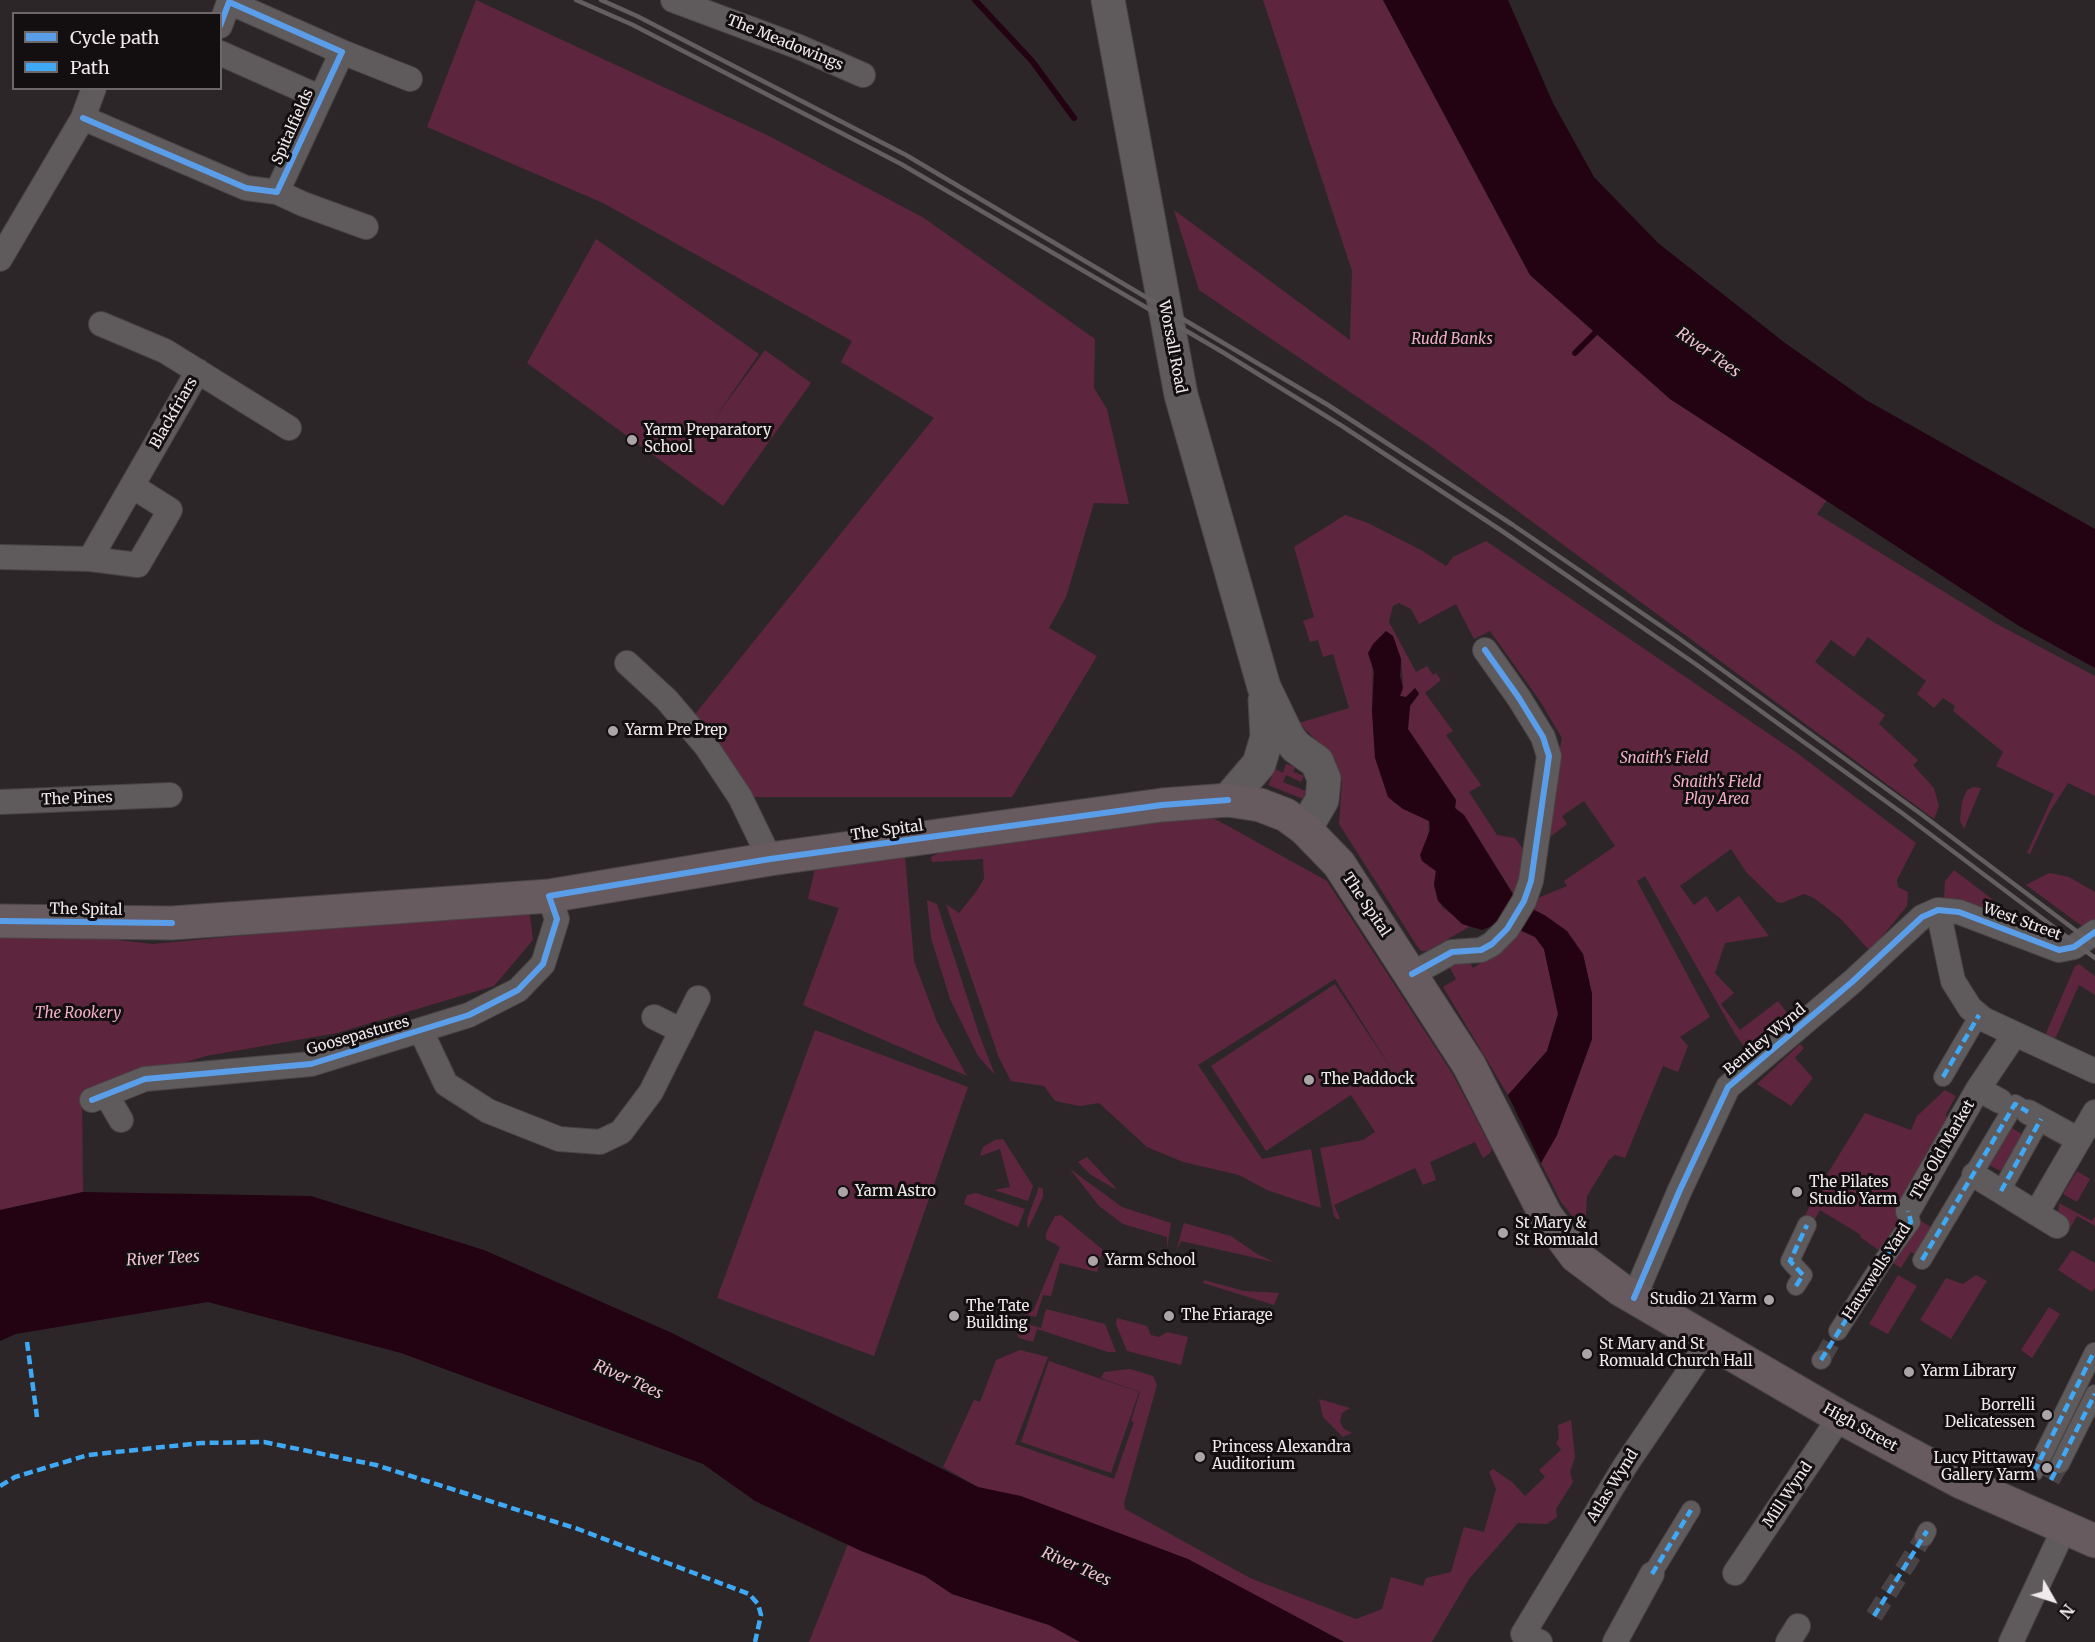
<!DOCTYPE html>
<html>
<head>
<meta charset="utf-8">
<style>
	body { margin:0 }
	#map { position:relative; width:2095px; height:1642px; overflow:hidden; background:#2c2628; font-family:Merriweather,serif }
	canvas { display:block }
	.legend { position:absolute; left:12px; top:12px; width:210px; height:78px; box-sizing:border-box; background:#130f10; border:2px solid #6c6768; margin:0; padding:8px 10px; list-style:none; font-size:18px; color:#f1eaec }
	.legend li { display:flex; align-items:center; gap:12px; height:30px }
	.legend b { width:30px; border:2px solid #6c6768 }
	.north { position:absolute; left:2023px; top:1570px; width:60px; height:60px; -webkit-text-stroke:4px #130f10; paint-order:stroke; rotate:129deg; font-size:16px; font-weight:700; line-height:24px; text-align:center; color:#f1eaec }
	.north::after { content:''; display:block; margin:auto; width:21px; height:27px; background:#f1eaec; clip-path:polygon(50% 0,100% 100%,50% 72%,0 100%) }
</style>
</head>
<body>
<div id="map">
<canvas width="2095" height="1642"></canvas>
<ul class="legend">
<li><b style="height:8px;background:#5a9eea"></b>Cycle path</li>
<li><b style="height:8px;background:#3fa9f5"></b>Path</li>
</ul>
<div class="north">N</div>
</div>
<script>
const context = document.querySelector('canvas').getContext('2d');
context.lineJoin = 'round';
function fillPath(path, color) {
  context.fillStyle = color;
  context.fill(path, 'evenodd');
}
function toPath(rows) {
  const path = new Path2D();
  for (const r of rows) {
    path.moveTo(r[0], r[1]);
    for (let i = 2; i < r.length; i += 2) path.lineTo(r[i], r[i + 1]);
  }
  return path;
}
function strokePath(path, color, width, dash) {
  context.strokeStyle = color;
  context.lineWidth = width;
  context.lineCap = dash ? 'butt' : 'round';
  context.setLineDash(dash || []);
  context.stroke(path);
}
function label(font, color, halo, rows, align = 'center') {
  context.font = font + ' Merriweather,serif';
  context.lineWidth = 6;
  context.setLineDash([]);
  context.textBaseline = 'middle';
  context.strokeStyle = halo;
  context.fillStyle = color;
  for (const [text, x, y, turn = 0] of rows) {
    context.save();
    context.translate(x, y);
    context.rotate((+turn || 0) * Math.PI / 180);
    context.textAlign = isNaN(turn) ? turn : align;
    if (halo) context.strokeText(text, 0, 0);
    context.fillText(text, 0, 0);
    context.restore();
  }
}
fillPath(toPath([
	[476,0,769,136,924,218,1095,339,1094,388,1107,409,1129,504,1094,503,1066,597,1049,628,1097,656,1012,797,752,797,692,718,934,418,841,362,852,341,603,203,427,127],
	[1263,0,1383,0,1530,275,1670,399,1827,500,1817,514,1995,623,2095,676,2095,796,2068,783,2049,813,2030,854,2027,853,2054,794,1996,766,2003,752,1953,711,1955,706,1943,698,1934,708,1917,694,1926,681,1868,637,1854,657,1831,640,1815,662,1885,715,1879,724,1918,760,1913,765,1934,788,1939,806,1934,819,1427,444,1199,290,1174,210,1350,340,1352,271],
	[596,239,759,354,714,419,765,350,811,383,723,506,527,363],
	[1345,515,1368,523,1421,550,1446,566,1453,557,1486,541,1797,753,1916,843,1897,880,1898,887,1908,892,1907,906,1872,949,1868,949,1841,919,1814,898,1804,894,1782,903,1777,902,1746,872,1731,849,1680,886,1694,905,1706,896,1717,912,1739,896,1769,936,1725,943,1715,973,1734,993,1721,1004,1740,1030,1778,1001,1793,1021,1749,1053,1735,1034,1645,876,1637,881,1710,1017,1680,1037,1688,1046,1678,1072,1663,1066,1625,1158,1615,1155,1609,1160,1587,1196,1585,1232,1561,1202,1541,1163,1557,1135,1592,1039,1592,994,1583,954,1546,916,1529,907,1533,900,1567,886,1564,881,1615,846,1584,801,1562,816,1567,824,1549,838,1543,830,1562,738,1540,701,1490,631,1474,639,1456,604,1419,624,1411,609,1399,603,1393,606,1389,622,1416,672,1427,666,1433,675,1436,673,1441,680,1425,693,1453,731,1446,735,1481,785,1469,792,1497,835,1515,838,1528,856,1518,901,1464,815,1455,808,1456,800,1408,729,1410,706,1419,693,1415,688,1406,697,1400,696,1403,684,1401,659,1393,636,1386,631,1373,644,1372,709,1393,802,1429,821,1427,865,1436,871,1434,882,1442,907,1469,927,1427,951,1421,951,1417,946,1339,824,1342,782,1335,759,1299,723,1349,708,1333,654,1323,657,1318,640,1310,642,1306,629,1303,621,1314,617,1294,547],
	[1286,764,1295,767,1293,772,1304,776,1301,782,1286,775,1283,782,1306,791,1303,799,1268,785,1275,769,1283,773],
	[1973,787,1981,788,1964,829,1960,821,1962,802,1967,790],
	[1203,816,1217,820,1327,881,1452,1073,1492,1149,1490,1153,1483,1158,1475,1142,1430,1162,1436,1180,1423,1185,1415,1168,1334,1205,1340,1219,1337,1219,1334,1216,1320,1148,1363,1140,1375,1132,1351,1095,1266,1151,1211,1066,1335,984,1393,1071,1335,979,1198,1065,1262,1159,1311,1149,1321,1208,1267,1190,1239,1175,1183,1162,1147,1147,1099,1103,1080,1106,1055,1101,1044,1086,1011,1081,999,1058,946,904,959,913,976,892,984,879,983,859,932,862,931,857,943,851],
	[905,856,914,961,937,1022,967,1076,803,1005,839,908,808,899,816,864],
	[1954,870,1992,899,1978,913,1944,899,1945,881],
	[2049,873,2069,877,2095,892,2095,921,2086,929,2026,885],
	[927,900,937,904,979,1034,995,1075,978,1056,950,999,931,938],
	[529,908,533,940,494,986,337,1033,206,1056,82,1094,83,1192,0,1210,0,927,153,944],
	[1515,928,1535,937,1544,949,1558,1014,1547,1051,1508,1095,1443,987,1456,979,1450,968,1467,958,1473,968,1500,950],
	[2079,964,2095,976,2095,995,2079,985,2056,1037,2049,1041,2046,1033,2075,966],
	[815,1030,968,1087,874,1356,717,1298],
	[1800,1044,1804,1048,1795,1058,1813,1078,1791,1106,1757,1084],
	[1945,1090,1956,1096,1945,1116,1952,1120,1910,1221,1884,1254,1860,1237,1861,1235,1820,1210,1811,1226,1802,1221,1823,1181,1865,1113,1911,1130,1917,1116],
	[2010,1127,2027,1137,2006,1174,1985,1163],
	[1003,1139,1033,1186,1028,1201,994,1190,1010,1187,1000,1149,980,1156,983,1147,995,1140],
	[1087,1157,1116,1188,1115,1189,1091,1175,1078,1162],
	[1070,1169,1122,1207,1171,1223,1167,1249,1167,1237,1123,1224,1099,1206],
	[2077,1171,2090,1179,2077,1202,2063,1194],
	[1039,1187,1043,1189,1043,1197,1028,1229,1027,1220],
	[976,1193,1025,1209,1018,1227,964,1204,967,1195],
	[2059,1203,2092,1221,2095,1216,2095,1226,2077,1216,2070,1228,2066,1226,2068,1222,2058,1212],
	[1061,1215,1103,1250,1097,1272,1060,1263,1051,1296,1043,1295,1036,1317,1015,1312,1017,1305,1033,1311,1060,1247,1046,1239,1046,1233,1055,1216],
	[1918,1219,1934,1229,1918,1256,1911,1252,1901,1268,1886,1259],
	[1184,1223,1231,1236,1257,1254,1274,1262,1181,1241,1176,1251],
	[2072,1250,2095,1263,2095,1288,2092,1292,2058,1270],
	[1898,1275,1917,1286,1888,1334,1869,1324],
	[1976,1275,1987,1281,1951,1339,1920,1320,1946,1278,1963,1284],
	[1204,1280,1244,1291,1279,1293,1274,1305,1203,1283],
	[2049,1307,2060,1314,2032,1358,2021,1350],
	[1046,1309,1105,1324,1116,1352,1108,1352,1037,1329,1033,1342,1019,1338,1011,1320,1041,1328],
	[1117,1318,1147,1326,1151,1335,1159,1337,1167,1332,1188,1337,1181,1365,1127,1351,1116,1324],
	[1020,1350,1048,1357,1015,1444,1114,1479,1134,1422,1131,1421,1140,1392,1101,1378,1104,1372,1130,1369,1153,1376,1157,1385,1124,1503,1125,1509,1250,1578,1356,1619,1382,1609,1391,1577,1423,1586,1426,1578,1451,1572,1464,1527,1484,1532,1496,1489,1489,1472,1493,1469,1512,1482,1525,1496,1545,1477,1539,1470,1561,1450,1556,1443,1559,1439,1558,1425,1571,1420,1575,1457,1570,1472,1573,1482,1556,1509,1557,1517,1547,1524,1518,1523,1469,1579,1432,1642,1344,1642,978,1487,943,1467,974,1400,980,1402,996,1360],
	[1049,1361,1139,1392,1111,1473,1021,1442],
	[1319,1399,1350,1408,1342,1413,1340,1422,1344,1429,1352,1433,1343,1437,1323,1417],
	[848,1544,925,1576,952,1594,1049,1625,1080,1642,809,1642]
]), '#5e263e');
fillPath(toPath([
	[1383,0,1508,0,1553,103,1594,177,1658,243,1785,343,1866,400,2095,529,2095,668,2019,626,1670,399,1530,275],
	[1386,631,1393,636,1401,659,1400,676,1403,688,1400,696,1406,697,1415,688,1419,694,1410,706,1408,729,1456,800,1455,808,1464,815,1517,901,1546,916,1567,931,1583,954,1592,994,1592,1039,1557,1135,1541,1163,1508,1095,1547,1051,1558,1014,1544,949,1535,937,1502,922,1482,930,1462,924,1438,901,1434,885,1436,871,1422,861,1420,855,1430,830,1429,821,1403,809,1388,797,1375,758,1372,712,1374,672,1368,653,1373,644],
	[83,1192,311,1196,484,1250,672,1333,978,1487,1021,1496,1188,1559,1344,1642,1080,1642,1049,1625,952,1594,925,1576,861,1551,755,1501,703,1464,401,1353,208,1302,16,1334,0,1341,0,1210]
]), '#230312');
strokePath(toPath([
	[975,0,1032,61,1074,118],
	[1575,353,1600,328]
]), '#230312', 6);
strokePath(toPath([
	[1822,1359,1838,1331],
	[2051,1480,2060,1464],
	[1874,1616,1924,1537]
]), '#4a4345', 18, [18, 9]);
const pedestrian = toPath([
	[1943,1077,1979,1015],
	[2001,1191,2041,1119],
	[1922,1260,2015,1104,2028,1112],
	[1796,1286,1803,1275,1790,1261,1807,1225],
	[1838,1331,1882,1262,1911,1222,1908,1211],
	[1821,1360,1822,1359],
	[2043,1455,2094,1352],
	[2060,1464,2095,1394],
	[2034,1472,2034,1471],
	[1924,1537,1927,1531],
	[1652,1574,1691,1510]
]);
const minor = toPath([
	[673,0,799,47,863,75],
	[342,52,410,79],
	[220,53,319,97],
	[83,118,246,188,277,192,342,52,229,2,220,26],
	[277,192,303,204,366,227],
	[0,259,83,118,94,88],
	[101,324,165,351,289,428],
	[0,557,90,559,138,565,170,510,132,486],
	[90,559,198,371],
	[627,663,667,700,706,746,740,797,770,859],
	[0,802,170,795],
	[1938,910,1953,981,1970,1008,1983,1019,2095,1071],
	[1412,974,1452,952,1481,950,1492,944,1507,929,1524,901,1531,881,1549,756,1543,737,1519,698,1485,650],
	[654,1017,682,1031],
	[421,1031,446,1084,488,1111,559,1139,600,1142,621,1132,651,1092,698,998],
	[1978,1089,2000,1101],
	[107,1096,121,1120],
	[92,1100,145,1079,311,1064,469,1015,518,990,543,964,557,919,549,896],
	[2028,1112,2079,1140],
	[1974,1175,2057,1226],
	[1908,1211,1978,1089,2015,1034],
	[2037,1212,2095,1112],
	[1634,1298,1679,1192,1728,1087,1852,982,1922,917,1938,910,1959,912,2059,950,2074,947,2095,932],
	[1735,1573,1840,1417],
	[1540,1642,1523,1634,1625,1466,1709,1342],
	[1615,1642,1652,1574],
	[1788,1642,1798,1626],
	[2011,1642,2064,1529]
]);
const secondary = toPath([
	[1108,0,1181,395,1264,687,1288,737,1296,747,1317,762,1324,779,1322,800,1305,829],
	[1228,800,1259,764,1267,737,1265,700]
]);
const primary = toPath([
	[0,921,172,923,549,896,770,859,1162,805,1228,800,1260,805,1286,815,1305,829,1339,864,1469,1065,1546,1216,1576,1256,1620,1289,1840,1417,1961,1482,2095,1541]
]);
strokePath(pedestrian, '#484445', 20);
strokePath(minor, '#484445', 26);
strokePath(secondary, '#484445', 35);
strokePath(primary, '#484445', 35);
strokePath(pedestrian, '#5f5a5c', 18);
strokePath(minor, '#5f5a5c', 24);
strokePath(secondary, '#5f5a5c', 33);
strokePath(primary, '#675b5f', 33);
strokePath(toPath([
	[576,0,633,25,901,164,1224,353,1342,426,1502,531,1697,665,1902,813,2095,958],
	[601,0,637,16,906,155,1328,405,1513,525,1677,637,1921,814,2095,945]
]), '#635f60', 4.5);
strokePath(toPath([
	[1943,1077,1979,1015],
	[2001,1191,2041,1119],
	[1922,1260,2015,1104,2028,1112],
	[1796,1286,1803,1275,1790,1261,1807,1225],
	[27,1342,37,1417],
	[1821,1360,1882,1262,1911,1222,1908,1211],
	[2034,1472,2094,1352],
	[2051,1480,2095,1394],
	[0,1486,15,1477,88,1455,201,1443,264,1442,376,1465,578,1529,749,1594,758,1604,761,1615,755,1642],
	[1652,1574,1691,1510],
	[1874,1616,1927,1531]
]), '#3fa9f5', 4.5, [9, 4.5]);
strokePath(toPath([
	[83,118,246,188,277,192,342,52,229,2,220,26],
	[0,921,172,923],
	[1412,974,1452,952,1481,950,1492,944,1507,929,1524,901,1531,881,1549,756,1543,737,1519,698,1485,650],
	[92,1100,145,1079,311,1064,469,1015,518,990,543,964,557,919,549,896,770,859,1162,805,1228,800],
	[1634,1298,1679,1192,1728,1087,1852,982,1922,917,1938,910,1959,912,2059,950,2074,947,2095,932]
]), '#5a9eea', 6);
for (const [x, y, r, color] of [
	[632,440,6,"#aca5a7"],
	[613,731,6,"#aca5a7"],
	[1309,1080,6,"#aca5a7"],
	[843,1192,6,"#aca5a7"],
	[1797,1192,6,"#aca5a7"],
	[1503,1233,6,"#aca5a7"],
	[1093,1261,6,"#aca5a7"],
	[1769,1300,6,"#aca5a7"],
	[954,1316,6,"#aca5a7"],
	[1169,1316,6,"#aca5a7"],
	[1587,1354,6,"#aca5a7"],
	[1909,1372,6,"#aca5a7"],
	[2047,1415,6,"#aca5a7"],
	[1200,1457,6,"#aca5a7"],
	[2047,1468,6,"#aca5a7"]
]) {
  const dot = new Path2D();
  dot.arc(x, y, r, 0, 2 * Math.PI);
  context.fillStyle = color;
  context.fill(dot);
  strokePath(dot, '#130f10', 2);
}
label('15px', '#f1eaec', '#130f10', [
	["The Meadowings",785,43,22],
	["Spitalfields",293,127,-66],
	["Worsall Road",1172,347,79],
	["Blackfriars",174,413,-60],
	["The Pines",77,799,-2],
	["The Spital",887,831,-8],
	["The Spital",1366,905,56],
	["The Spital",86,910,1],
	["West Street",2022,922,20],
	["Goosepastures",358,1036,-16],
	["Bentley Wynd",1765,1040,-40],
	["The Old Market",1943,1150,-60],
	["Hauxwells Yard",1877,1272,-57],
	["High Street",1860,1428,29],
	["Atlas Wynd",1613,1486,-58],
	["Mill Wynd",1788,1495,-56]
]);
label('italic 15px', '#f3afc8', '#130f10', [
	["Rudd Banks",1452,340],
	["Snaith's Field",1664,759],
	["Snaith's Field",1717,783],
	["Play Area",1717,800],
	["The Rookery",78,1014]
]);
label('15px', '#f1eaec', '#130f10', [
	["Yarm Preparatory",644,431],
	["School",644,448],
	["Yarm Pre Prep",625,731],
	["The Paddock",1321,1080],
	["The Pilates",1809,1183],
	["Studio Yarm",1809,1200],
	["Yarm Astro",855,1192],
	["St Mary &",1515,1224],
	["St Romuald",1515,1241],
	["Yarm School",1105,1261],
	["Studio 21 Yarm",1757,1300,"right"],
	["The Tate",966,1307],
	["Building",966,1324],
	["The Friarage",1181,1316],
	["St Mary and St",1599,1345],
	["Romuald Church Hall",1599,1362],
	["Yarm Library",1921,1372],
	["Borrelli",2035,1406,"right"],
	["Delicatessen",2035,1423,"right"],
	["Princess Alexandra",1212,1448],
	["Auditorium",1212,1465],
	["Lucy Pittaway",2035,1459,"right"],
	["Gallery Yarm",2035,1476,"right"]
], 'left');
label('italic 16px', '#f1c3d3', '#130f10', [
	["River Tees",1708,353,35],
	["River Tees",163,1259,-3],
	["River Tees",628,1380,24],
	["River Tees",1076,1567,24]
]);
</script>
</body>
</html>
